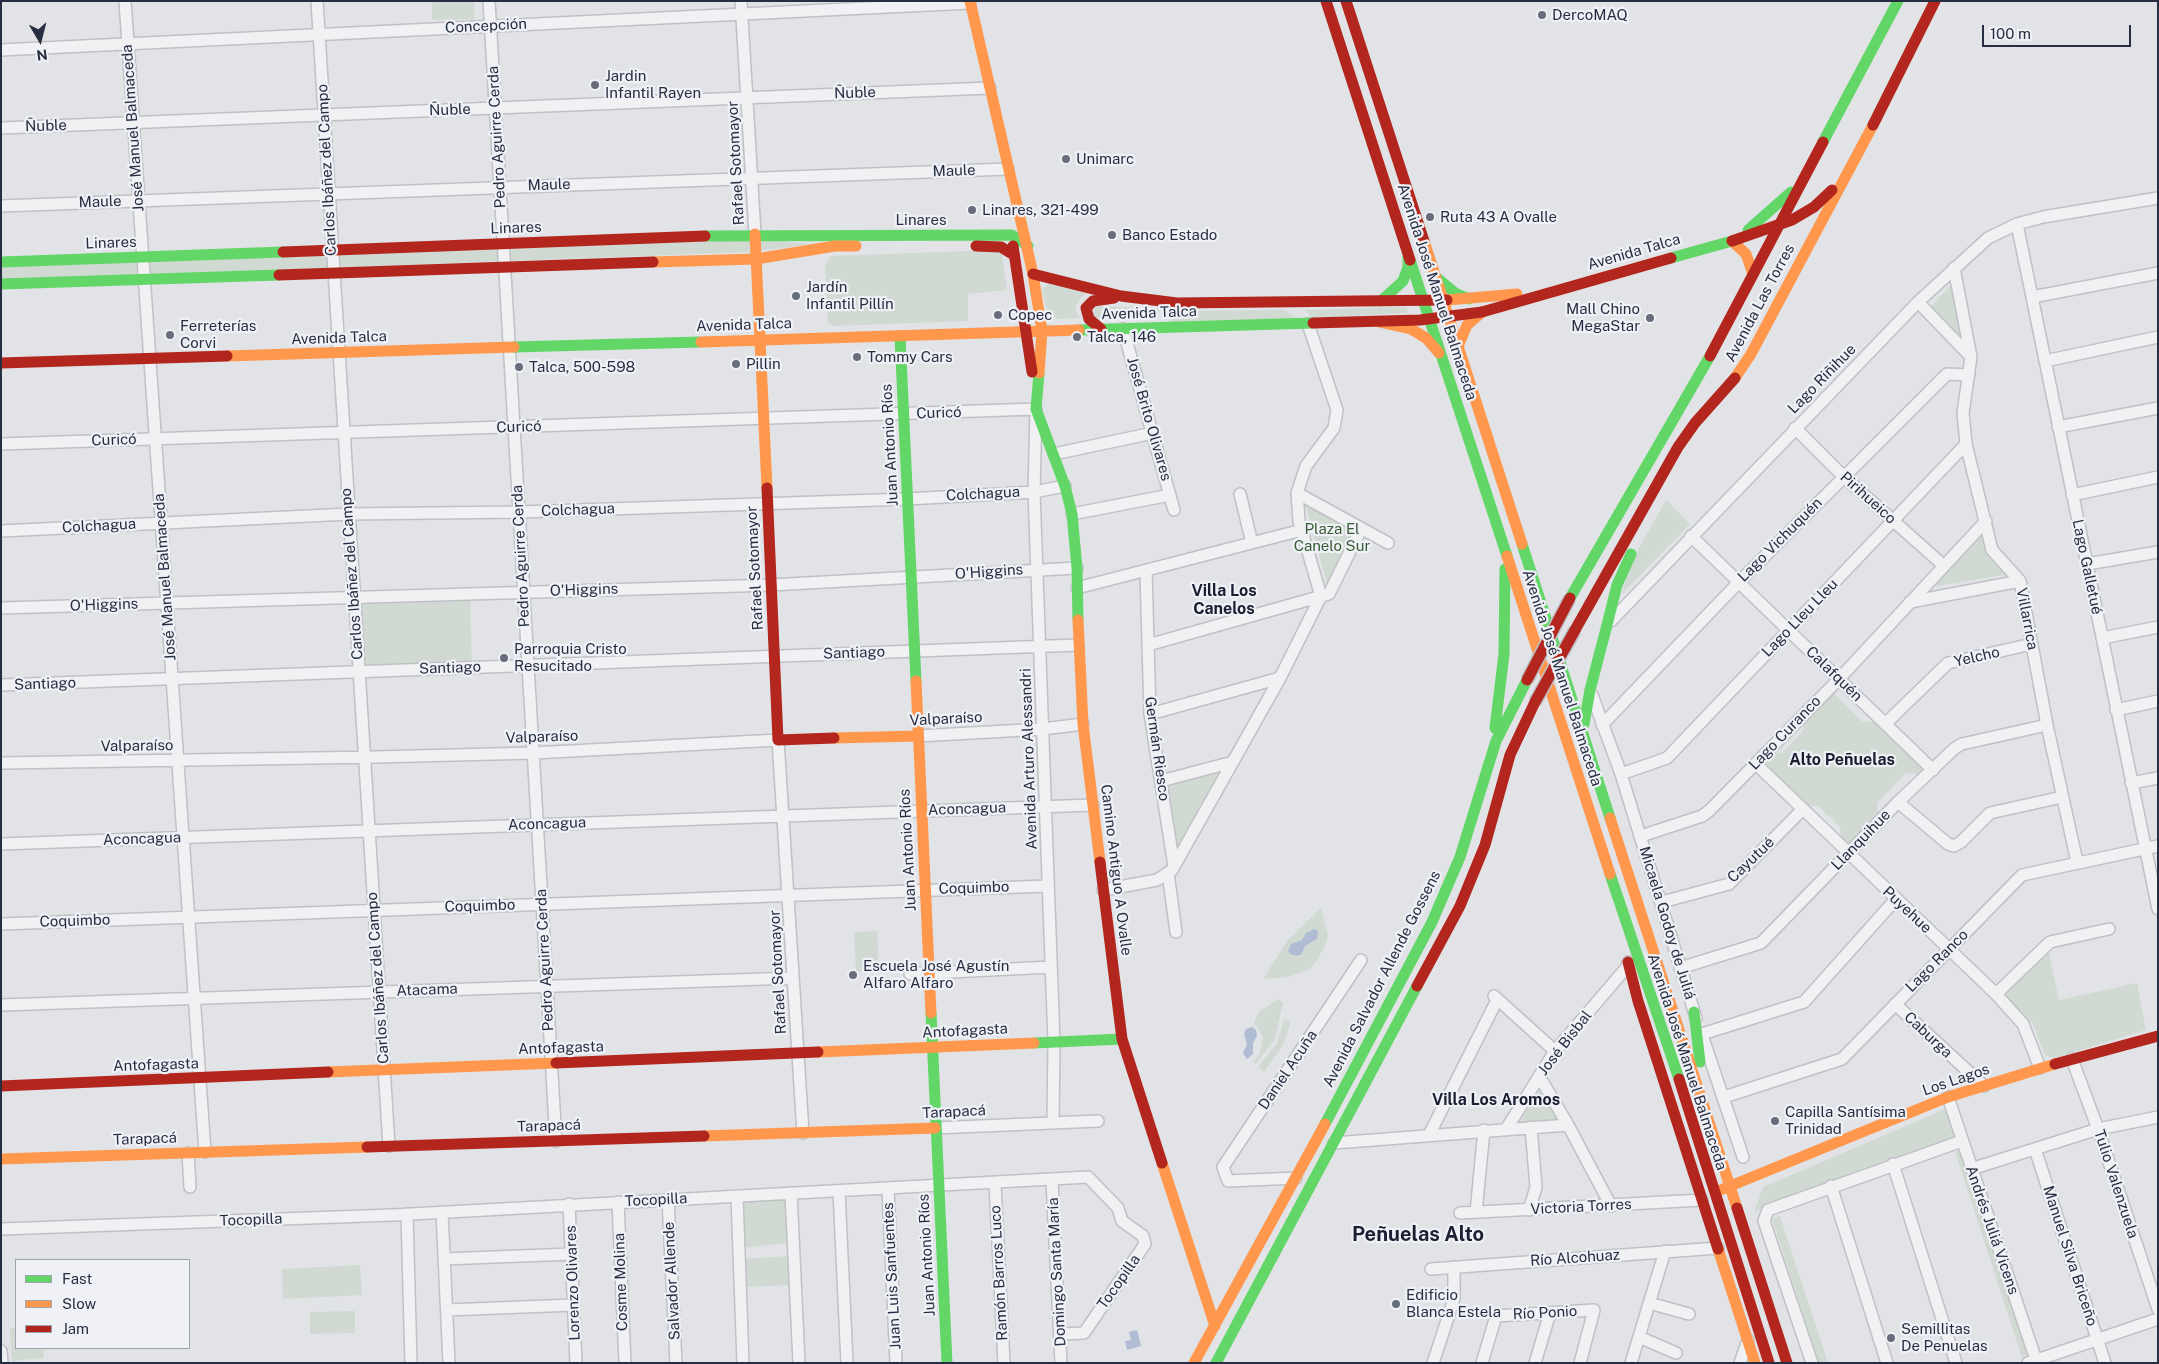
<!DOCTYPE html>
<html>
<head>
<meta charset="utf-8">
<style>
	body { margin:0 }
	#map { position:relative; width:2159px; height:1364px; overflow:hidden; background:#e1e3e7; font-family:"Public Sans",sans-serif }
	canvas { display:block }
	.frame { position:absolute; inset:0; border:2px solid #272e41; pointer-events:none }
	.legend { position:absolute; left:15px; top:1259px; width:175px; height:90px; box-sizing:border-box; background:#eff1f6; border:1px solid #9fa3ae; margin:0; padding:6px 9px; list-style:none; font-size:15px; color:#272e41 }
	.legend li { display:flex; align-items:center; gap:10px; height:25px }
	.legend b { width:25px; border:1px solid #9fa3ae }
	.north { position:absolute; left:15px; top:15px; width:50px; height:50px; -webkit-text-stroke:4px #eff1f6; paint-order:stroke; rotate:172deg; font-size:14px; font-weight:700; line-height:20px; text-align:center; color:#272e41 }
	.north::after { content:''; display:block; margin:auto; width:18px; height:22px; background:#272e41; clip-path:polygon(50% 0,100% 100%,50% 72%,0 100%) }
	.scale { position:absolute; left:1982px; top:25px; width:149px; height:22px; box-sizing:border-box; border:2px solid #272e41; border-top:0; padding-left:6px; font-size:15px; line-height:18px; white-space:nowrap; color:#272e41; -webkit-text-stroke:4px #eff1f6; paint-order:stroke }
</style>
</head>
<body>
<div id="map">
<canvas width="2159" height="1364"></canvas>
<div class="frame"></div>
<ul class="legend">
<li><b style="height:6px;background:#63d668"></b>Fast</li>
<li><b style="height:6px;background:#ff974d"></b>Slow</li>
<li><b style="height:6px;background:#b3261e"></b>Jam</li>
</ul>
<div class="north">N</div>
<div class="scale">100 m</div>
</div>
<script>
const context = document.querySelector('canvas').getContext('2d');
context.lineJoin = 'round';
function fillPath(path, color) {
  context.fillStyle = color;
  context.fill(path, 'evenodd');
}
function toPath(rows) {
  const path = new Path2D();
  for (const r of rows) {
    path.moveTo(r[0], r[1]);
    for (let i = 2; i < r.length; i += 2) path.lineTo(r[i], r[i + 1]);
  }
  return path;
}
function strokePath(path, color, width, dash) {
  context.strokeStyle = color;
  context.lineWidth = width;
  context.lineCap = dash ? 'butt' : 'round';
  context.setLineDash(dash || []);
  context.stroke(path);
}
function label(font, color, halo, rows, align = 'center') {
  context.font = font + ' "Public Sans",sans-serif';
  context.lineWidth = 4.5;
  context.setLineDash([]);
  context.textBaseline = 'middle';
  context.strokeStyle = halo;
  context.fillStyle = color;
  for (const [text, x, y, turn = 0] of rows) {
    context.save();
    context.translate(x, y);
    context.rotate((+turn || 0) * Math.PI / 180);
    context.textAlign = isNaN(turn) ? turn : align;
    if (halo) context.strokeText(text, 0, 0);
    context.fillText(text, 0, 0);
    context.restore();
  }
}
fillPath(toPath([
	[432,1,474,1,475,19,432,20],
	[749,239,814,244,750,252,1,280,1,267],
	[998,250,1002,254,1007,290,968,294,968,321,834,326,828,323,825,266,831,256],
	[1049,284,1086,293,1079,300,1075,309,1080,318,1058,319,1047,312,1042,289],
	[1951,285,1953,288,1964,340,1930,307],
	[1099,306,1162,309,1150,320,1097,318,1093,316,1095,307],
	[1406,307,1409,313,1312,318,1305,310],
	[1285,310,1296,318,1166,323,1183,311],
	[1666,500,1690,524,1622,594,1631,562],
	[1305,504,1351,529,1353,536,1327,583],
	[1982,532,1989,556,2010,574,1925,588],
	[470,601,472,665,366,668,361,604],
	[1831,690,1863,722,1874,721,1922,766,1923,771,1920,774,1906,773,1877,803,1879,817,1854,842,1848,843,1841,839,1840,827,1818,806,1808,806,1765,763,1765,759,1770,754,1782,753,1804,730,1803,721],
	[1221,768,1178,847,1168,786,1172,781],
	[1321,908,1328,936,1324,948,1315,963,1308,970,1288,977,1263,979,1287,941],
	[1309,930,1316,930,1317,939,1305,946,1301,955,1295,957,1290,954,1288,951,1291,944,1302,940],
	[877,931,879,971,856,972,854,932],
	[2048,949,2059,1000,2137,983,2146,1030,2054,1058,2049,1057,2044,1053,2033,1024,2002,994],
	[1278,999,1283,1003,1275,1039,1256,1064,1253,1062,1260,1053,1263,1037,1254,1022,1259,1012],
	[1284,1019,1291,1022,1283,1045,1264,1072,1258,1067,1277,1043],
	[1542,1086,1561,1117,1559,1122,1518,1125],
	[1943,1110,1946,1111,1955,1139,1770,1203,1754,1213,1763,1187],
	[1961,1149,2028,1354,2022,1357,1955,1152],
	[787,1199,788,1243,743,1248,740,1202],
	[1780,1216,1828,1363,1819,1363,1772,1219],
	[790,1256,792,1285,745,1287,744,1259],
	[360,1265,362,1295,283,1299,282,1269],
	[355,1311,355,1333,310,1334,310,1312],
	[16,1328,16,1348,45,1348,43,1358,12,1361,10,1329]
]), '#d0dad2');
fillPath(toPath([
	[1314,929,1318,931,1317,939,1305,946,1301,955,1295,956,1290,954,1288,951,1291,944,1302,940,1306,933],
	[1252,1027,1256,1030,1257,1036,1253,1043,1253,1054,1247,1059,1243,1053,1247,1044,1244,1034,1246,1029],
	[1137,1330,1141,1346,1127,1350,1125,1341,1131,1340,1129,1332]
]), '#afbcd3');
const street = toPath([
	[125,1,205,1152],
	[317,1,389,1146],
	[489,1,556,1141],
	[741,1,755,234],
	[1,50,970,3],
	[1,128,990,88],
	[1,206,1008,169],
	[2017,224,2158,909],
	[1954,268,1971,357,1963,413,1966,444,1992,550,2020,581,2047,725,2077,862],
	[2032,297,2158,273],
	[1918,302,1971,357],
	[1123,329,1174,510],
	[2045,361,2158,337],
	[2058,427,2158,408],
	[1795,428,1843,476,1943,565],
	[1,444,1036,409,1034,492,1054,1042,1053,1122],
	[1054,454,1153,433],
	[1297,493,1388,543],
	[1240,494,1252,543],
	[2072,495,2158,477],
	[1072,514,1170,495],
	[1,531,349,514,519,512,907,499,1034,492,1065,486],
	[1691,536,1933,770],
	[2087,564,2158,552],
	[1146,571,1150,714,1174,866],
	[1077,588,1302,530],
	[1910,602,2020,581],
	[1,608,771,585,1077,568],
	[1611,621,1918,302,1988,238,2017,224,2043,217,2158,198],
	[2102,638,2158,627],
	[1148,645,1329,594,1361,529],
	[1,685,1078,645],
	[1592,695,1621,774,1696,1018],
	[2116,710,2158,701],
	[1150,714,1280,678],
	[1885,724,1948,663,2032,644],
	[1602,725,1739,582,1947,374,1969,375],
	[918,736,1043,729,1083,724],
	[1,763,376,757,533,753,778,740,803,1133],
	[1756,764,1996,994,2023,1024,2040,1068],
	[1621,774,1667,758,1966,444],
	[1161,781,1233,762],
	[2131,783,2158,778],
	[1898,802,1948,844,1954,846,1961,842,1990,813,2062,797],
	[1641,836,1702,816,1709,811,1839,679,1986,521],
	[1,844,1093,805],
	[1168,873,1176,932],
	[1103,890,1157,880,1172,870,1280,678,1321,596,1299,521,1297,493,1306,466,1334,428,1337,410,1308,324],
	[1662,902,1729,884,1802,810],
	[1,924,1048,886],
	[1680,968,1761,943,1898,802,1955,748,1962,744,2047,725],
	[910,974,1051,967],
	[1996,994,2050,942,2109,929],
	[1494,996,1555,1051],
	[1895,1004,1984,1086],
	[1,1005,793,978],
	[1702,1034,1804,1002,1896,899],
	[1703,1038,1743,1157],
	[2072,1059,2098,1129,2158,1309],
	[1539,1076,1568,1125,1611,1206],
	[1724,1097,1842,1059,2022,875,2158,846],
	[1948,1097,2037,1363],
	[935,1128,1098,1121],
	[1507,1128,1555,1051,1627,967,1628,962],
	[1429,1135,1497,1000],
	[1334,1143,1568,1125],
	[2035,1149,2105,1363],
	[188,1153,190,1187],
	[1893,1164,1956,1363],
	[1971,1169,2098,1129,2158,1117],
	[1296,1178,1228,1181,1223,1167,1361,960],
	[1052,1181,1061,1363],
	[995,1184,1004,1363],
	[1831,1186,1887,1363],
	[888,1189,896,1363],
	[839,1191,847,1363],
	[791,1193,799,1363],
	[737,1196,743,1363],
	[668,1199,676,1363],
	[618,1202,625,1363],
	[569,1204,576,1363],
	[1529,1210,1536,1187,1531,1127],
	[442,1212,449,1363],
	[1476,1212,1484,1130],
	[1460,1213,1702,1200],
	[407,1214,411,1363],
	[1,1229,393,1215,1088,1177,1118,1208,1122,1221,1143,1236,1145,1244,1084,1333,1060,1334],
	[444,1259,571,1254],
	[1431,1269,1718,1248],
	[1649,1303,1689,1314],
	[447,1310,573,1305],
	[1639,1337,1676,1353],
	[1,1351,2,1363],
	[1433,1363,1454,1299,1454,1267],
	[1482,1363,1496,1316,1594,1310,1580,1363],
	[1535,1363,1550,1313],
	[1631,1363,1665,1251],
	[1740,1363,1748,1340],
	[1812,1363,1764,1221,1768,1210,1962,1141],
	[2028,1363,2158,1319]
]);
strokePath(street, '#bfc1c5', 14);
strokePath(street, '#f1f1f3', 11);
strokePath(toPath([
	[1823,142,1898,1],
	[1748,230,1791,192],
	[705,236,1012,235,1028,246],
	[1671,258,1732,241],
	[1410,260,1507,556],
	[1,262,283,252],
	[1437,278,1455,293,1469,299],
	[1,284,279,275],
	[1381,301,1403,281,1408,267,1408,256],
	[1079,330,1313,323],
	[900,336,916,681],
	[514,347,701,342],
	[1039,373,1036,409,1065,486,1072,514,1077,568,1078,620],
	[1522,544,1610,818],
	[1570,598,1710,356],
	[1607,625,1617,585,1631,554],
	[1590,690,1607,625],
	[1584,724,1590,690],
	[1495,728,1504,654,1505,569],
	[1610,874,1679,1079],
	[1694,1012,1700,1062],
	[931,1013,947,1363],
	[1034,1043,1122,1039],
	[1325,1124,1432,922,1460,857,1496,741,1527,680],
	[1216,1363,1417,986]
]), '#63d668', 11);
strokePath(toPath([
	[970,1,1033,274,1042,331,1039,373],
	[755,234,767,488],
	[1424,241,1522,544],
	[1732,241,1746,254,1753,274],
	[653,262,756,259,835,246,856,246],
	[1447,300,1517,294],
	[1379,322,1411,329,1426,338,1439,353],
	[701,342,1079,330],
	[1457,349,1467,325,1482,312],
	[227,356,514,347],
	[1735,378,1751,354,1873,125],
	[1507,556,1610,874],
	[1078,620,1083,724,1100,862],
	[916,681,931,1013],
	[834,738,918,736],
	[1610,818,1737,1208],
	[818,1052,1034,1043],
	[328,1072,556,1063],
	[704,1136,935,1128],
	[1,1159,367,1147],
	[1162,1163,1215,1326],
	[1718,1191,1948,1097,2055,1064],
	[1718,1249,1755,1363],
	[1194,1363,1325,1124]
]), '#ff974d', 11);
strokePath(toPath([
	[1326,1,1410,260],
	[1346,1,1424,241],
	[1873,125,1935,1],
	[1732,241,1792,220,1814,207,1832,190],
	[976,246,1001,247,1014,255],
	[1013,246,1032,372],
	[283,252,705,236],
	[1033,274,1121,296,1177,303,1447,300],
	[279,275,653,262],
	[1313,323,1420,320,1482,312,1671,258],
	[1101,329,1089,319,1086,308,1093,301,1114,298],
	[1710,356,1823,142],
	[1,363,227,356],
	[767,488,778,740,834,738],
	[1575,630,1678,447,1695,423,1735,378],
	[1100,862,1122,1039,1162,1163],
	[1628,962,1638,1001,1718,1249],
	[1417,986,1460,906,1485,845,1510,755,1535,702],
	[556,1063,818,1052],
	[2055,1064,2158,1036],
	[1679,1079,1769,1363],
	[1,1086,328,1072],
	[367,1147,704,1136],
	[1737,1208,1787,1363]
]), '#b3261e', 11);
const jamBridge = toPath([
	[1527,680,1570,598],
	[1535,702,1575,630]
]);
strokePath(jamBridge, '#bdc0c5', 14, []);
strokePath(jamBridge, '#b3261e', 11);
for (const [x, y, r, color] of [
	[1542,15,5,"#686d7b"],
	[595,85,5,"#686d7b"],
	[1066,159,5,"#686d7b"],
	[972,210,5,"#686d7b"],
	[1430,217,5,"#686d7b"],
	[1112,235,5,"#686d7b"],
	[796,296,5,"#686d7b"],
	[998,315,5,"#686d7b"],
	[1650,318,5,"#686d7b"],
	[170,335,5,"#686d7b"],
	[1077,337,5,"#686d7b"],
	[857,357,5,"#686d7b"],
	[736,364,5,"#686d7b"],
	[519,367,5,"#686d7b"],
	[504,658,5,"#686d7b"],
	[853,975,5,"#686d7b"],
	[1775,1121,5,"#686d7b"],
	[1396,1304,5,"#686d7b"],
	[1891,1338,5,"#686d7b"]
]) {
  const dot = new Path2D();
  dot.arc(x, y, r, 0, 2 * Math.PI);
  context.fillStyle = color;
  context.fill(dot);
  strokePath(dot, '#eff1f6', 2);
}
label('15px', '#272e41', '#eff1f6', [
	["DercoMAQ",1552,15],
	["Jardin",605,76],
	["Infantil Rayen",605,93],
	["Unimarc",1076,159],
	["Linares, 321-499",982,210],
	["Ruta 43 A Ovalle",1440,217],
	["Banco Estado",1122,235],
	["Jardín",806,287],
	["Infantil Pillín",806,304],
	["Mall Chino",1640,309,"right"],
	["MegaStar",1640,326,"right"],
	["Copec",1008,315],
	["Ferreterías",180,326],
	["Corvi",180,343],
	["Talca, 146",1087,337],
	["Tommy Cars",867,357],
	["Pillin",746,364],
	["Talca, 500-598",529,367],
	["Parroquia Cristo",514,649],
	["Resucitado",514,666],
	["Escuela José Agustín",863,966],
	["Alfaro Alfaro",863,983],
	["Capilla Santísima",1785,1112],
	["Trinidad",1785,1129],
	["Edificio",1406,1295],
	["Blanca Estela",1406,1312],
	["Semillitas",1901,1329],
	["De Penuelas",1901,1346]
], 'left');
label('15px', '#272e41', '#eff1f6', [
	["Concepción",486,26,-3],
	["Ñuble",855,93,-2],
	["Ñuble",450,110,-2],
	["Ñuble",46,126,-2],
	["José Manuel Balmaceda",133,128,-94],
	["Pedro Aguirre Cerda",497,137,-93],
	["Rafael Sotomayor",736,163,-93],
	["Carlos Ibáñez del Campo",327,170,-93],
	["Maule",954,171,-2],
	["Maule",549,185,-2],
	["Maule",100,202,-2],
	["Linares",921,220],
	["Linares",516,228,-2],
	["Linares",111,243,-2],
	["Avenida Talca",1634,252,-16],
	["Avenida José Manuel Balmaceda",1437,292,72],
	["Avenida Las Torres",1760,303,-62],
	["Avenida Talca",1149,313,-2],
	["Avenida Talca",744,325,-2],
	["Avenida Talca",339,338,-2],
	["Lago Riñihue",1822,379,-46],
	["Curicó",939,413,-2],
	["José Brito Olivares",1149,419,74],
	["Curicó",519,427,-2],
	["Curicó",114,440,-2],
	["Juan Antonio Ríos",890,445,-93],
	["Colchagua",983,494,-3],
	["Pirihueico",1868,498,42],
	["Colchagua",578,510,-2],
	["Colchagua",99,526,-3],
	["Lago Vichuquén",1780,540,-45],
	["Pedro Aguirre Cerda",521,556,-93],
	["Lago Galletué",2087,567,78],
	["Rafael Sotomayor",755,568,-93],
	["O'Higgins",989,572,-4],
	["Carlos Ibáñez del Campo",352,574,-94],
	["José Manuel Balmaceda",165,577,-94],
	["O'Higgins",584,590,-2],
	["O'Higgins",104,605,-2],
	["Lago Lleu Lleu",1800,618,-46],
	["Villarrica",2027,619,79],
	["Santiago",854,653,-2],
	["Yelcho",1977,657,-13],
	["Santiago",450,668,-2],
	["Calafquén",1834,674,44],
	["Avenida José Manuel Balmaceda",1562,678,72],
	["Santiago",45,684,-2],
	["Valparaíso",946,719,-3],
	["Lago Curanco",1785,733,-46],
	["Valparaíso",542,737,-2],
	["Valparaíso",137,746,-1],
	["Germán Riesco",1157,749,82],
	["Avenida Arturo Alessandri",1029,759,-92],
	["Aconcagua",967,809,-2],
	["Aconcagua",547,824,-2],
	["Aconcagua",142,839,-2],
	["Llanquihue",1861,840,-46],
	["Juan Antonio Ríos",908,850,-93],
	["Cayutué",1751,860,-44],
	["Camino Antiguo A Ovalle",1116,870,83],
	["Coquimbo",974,888,-2],
	["Coquimbo",480,906,-2],
	["Puyehue",1907,910,43],
	["Coquimbo",75,921,-2],
	["Micaela Godoy de Juliá",1667,923,73],
	["Pedro Aguirre Cerda",545,960,-93],
	["Lago Ranco",1937,961,-45],
	["Rafael Sotomayor",778,972,-93],
	["Carlos Ibáñez del Campo",378,978,-94],
	["Avenida Salvador Allende Gossens",1382,979,-63],
	["Atacama",427,990,-2],
	["Antofagasta",965,1031,-3],
	["Caburga",1928,1035,43],
	["José Bisbal",1565,1043,-52],
	["Antofagasta",561,1048,-2],
	["Avenida José Manuel Balmaceda",1687,1062,72],
	["Antofagasta",156,1065,-2],
	["Daniel Acuña",1288,1070,-56],
	["Los Lagos",1956,1080,-19],
	["Tarapacá",954,1112,-3],
	["Tarapacá",549,1126,-2],
	["Tarapacá",145,1139,-2],
	["Tulio Valenzuela",2116,1184,72],
	["Tocopilla",656,1200,-3],
	["Victoria Torres",1581,1207,-3],
	["Tocopilla",251,1220,-2],
	["Andrés Juliá Vicens",1992,1230,71],
	["Juan Antonio Ríos",927,1255,-93],
	["Manuel Silva Briceño",2070,1256,72],
	["Río Alcohuaz",1575,1258,-4],
	["Domingo Santa María",1057,1272,-93],
	["Ramón Barros Luco",999,1273,-93],
	["Juan Luis Sanfuentes",892,1276,-93],
	["Salvador Allende",672,1281,-93],
	["Cosme Molina",621,1282,-92],
	["Tocopilla",1119,1282,-55],
	["Lorenzo Olivares",573,1283,-92],
	["Río Ponio",1545,1313,-3]
]);
label('15px', '#385d34', '#eff1f6', [
	["Plaza El",1332,529],
	["Canelo Sur",1332,546]
]);
label('bold 16px', '#1a1f32', '#eff1f6', [
	["Villa Los",1224,591],
	["Canelos",1224,609],
	["Alto Peñuelas",1842,760],
	["Villa Los Aromos",1496,1100]
]);
label('bold 20px', '#1a1f32', '#eff1f6', [
	["Peñuelas Alto",1418,1235]
]);
</script>
</body>
</html>
